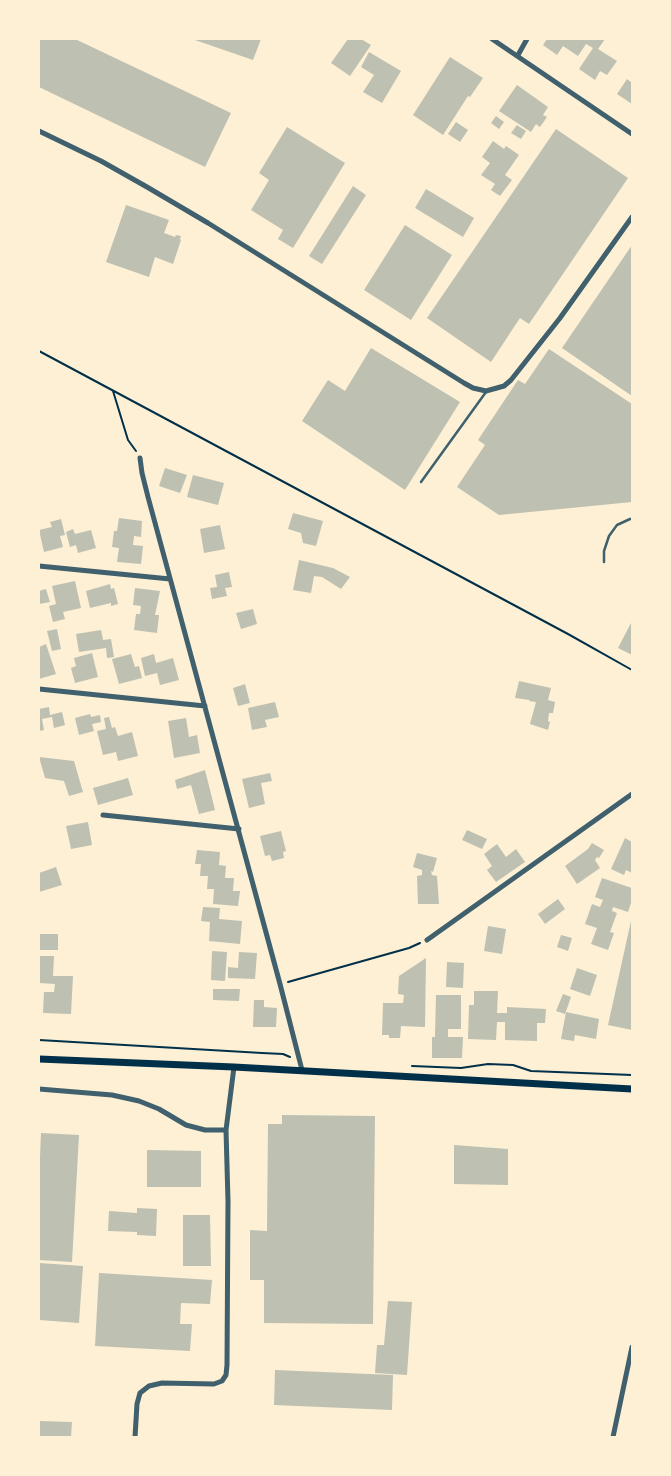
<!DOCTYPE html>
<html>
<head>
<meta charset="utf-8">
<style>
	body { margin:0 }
	#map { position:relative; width:671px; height:1476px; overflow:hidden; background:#fdf0d5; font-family:Karla,sans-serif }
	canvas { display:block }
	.frame { position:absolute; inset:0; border:40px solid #fdf0d5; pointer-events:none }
</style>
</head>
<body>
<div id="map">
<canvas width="671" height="1476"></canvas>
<div class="frame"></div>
</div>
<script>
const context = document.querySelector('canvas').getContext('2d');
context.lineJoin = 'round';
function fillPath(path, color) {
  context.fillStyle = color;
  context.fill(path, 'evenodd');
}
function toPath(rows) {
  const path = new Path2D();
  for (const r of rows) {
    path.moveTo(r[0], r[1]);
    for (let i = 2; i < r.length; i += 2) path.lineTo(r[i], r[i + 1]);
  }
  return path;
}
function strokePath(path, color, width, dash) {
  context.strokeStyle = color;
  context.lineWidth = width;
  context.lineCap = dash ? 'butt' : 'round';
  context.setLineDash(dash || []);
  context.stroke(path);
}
fillPath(toPath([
	[39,39,75,39,231,113,205,167,39,87],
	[192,39,261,39,253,60],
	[348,39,361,39,371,45,350,76,331,63],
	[547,39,605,39,598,49,617,61,607,75,600,71,595,80,579,69,593,48,586,44,578,56,563,46,557,55,543,45],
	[369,52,401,71,382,103,363,92,374,75,361,67],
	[450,57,483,78,470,97,468,96,443,135,413,115],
	[627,79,632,83,632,104,617,94],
	[517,85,548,107,543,115,547,117,540,127,536,124,531,132,499,111],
	[496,116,504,122,499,129,491,123],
	[456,122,468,130,460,142,448,134],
	[517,125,526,131,521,139,511,133],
	[287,127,345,163,293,248,278,239,283,230,251,210,269,180,259,173],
	[556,129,628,178,529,324,520,318,491,362,427,318],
	[493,141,504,149,506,146,519,155,505,175,512,180,500,196,491,190,495,184,481,175,490,163,482,157],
	[353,186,366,195,322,264,309,256],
	[426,189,474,218,463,237,415,208],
	[126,205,169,220,164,233,175,237,176,235,181,236,180,239,181,240,173,264,155,257,149,277,106,262],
	[405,225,452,255,411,320,364,290],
	[632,245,632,396,562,348],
	[371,348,460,402,405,490,302,421,328,380,345,391],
	[549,349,632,404,632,502,499,515,457,487,485,445,478,440,518,380,525,384],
	[165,468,187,475,180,493,159,486],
	[193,475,224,483,218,505,187,497],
	[293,513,323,521,316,546,303,543,301,533,288,529],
	[119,518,142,521,141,537,134,536,133,545,143,546,141,564,117,562,119,548,112,547,114,531,117,531],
	[61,519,65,535,60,536,63,547,44,552,39,530,52,527,50,522],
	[220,525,225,549,204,553,200,529],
	[73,529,75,534,91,530,96,548,78,553,76,545,70,547,66,532],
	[299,560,333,568,350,577,341,589,322,577,314,576,311,593,293,590],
	[229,572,232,587,225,588,227,596,212,599,210,588,217,587,215,575],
	[75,581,81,608,63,612,65,619,53,622,49,606,56,604,52,586],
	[110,584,111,589,114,588,118,604,111,606,111,603,90,608,86,591],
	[135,588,160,591,155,615,159,615,157,633,134,630,136,614,140,614,141,606,133,605],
	[46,589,50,602,39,604,39,591],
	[253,609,257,624,241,629,236,613],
	[632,621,632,655,618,648],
	[57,629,61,649,52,651,47,631],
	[101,630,103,640,111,639,114,657,107,658,106,648,79,652,76,634],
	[46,644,56,674,39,679,39,647],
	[92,653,98,677,75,683,71,668,76,666,74,658],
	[131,654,135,667,139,666,142,678,119,684,112,659],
	[154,654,156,663,173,658,179,680,160,685,157,673,145,676,141,658],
	[519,681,551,688,548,700,555,702,553,713,549,713,548,721,550,722,548,730,530,724,536,702,529,701,530,700,515,698],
	[245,684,250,703,238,706,233,688],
	[275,702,279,717,265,720,267,727,252,730,248,708],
	[49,707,50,715,62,712,65,725,54,728,52,717,42,719,44,730,39,731,39,709],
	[90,714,91,717,100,715,101,722,92,724,94,731,79,735,75,718],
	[109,717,112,728,115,727,118,736,132,732,138,756,118,761,116,752,103,755,97,731,106,729,104,718],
	[186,718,189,737,197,735,200,753,174,758,168,721],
	[39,757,74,761,83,792,69,796,64,781,45,778],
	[205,770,215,810,199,814,191,785,177,789,175,780],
	[270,773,272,781,261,783,265,804,249,808,242,779],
	[128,778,133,795,98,805,93,788],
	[88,822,92,845,71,849,66,826],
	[467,830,487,839,482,849,462,840],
	[281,831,286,851,283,852,284,858,272,861,270,855,265,856,260,836],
	[625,838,632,842,632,873,626,870,624,875,611,869],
	[592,843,604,850,599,858,597,857,595,860,600,868,577,884,565,866,588,849],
	[497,844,506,857,516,849,525,862,496,882,487,870,492,866,484,854],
	[197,850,220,852,219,865,226,866,225,878,234,878,233,891,240,891,238,906,213,904,214,889,207,889,208,876,200,876,201,864,195,864],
	[417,853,437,858,433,872,431,871,432,875,437,876,439,904,418,904,417,876,422,875,422,870,413,867],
	[56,867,62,885,39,892,39,873],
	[602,878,632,888,632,900,628,912,613,907,612,911,617,913,610,932,614,933,608,950,591,944,597,928,585,924,592,904,600,907,603,900,595,897],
	[558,899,565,909,545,924,538,914],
	[203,907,220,908,219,919,242,921,240,944,209,941,210,922,201,921],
	[631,921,632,921,632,1030,608,1025],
	[488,926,506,929,502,954,484,951],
	[39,934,58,934,58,950,39,950],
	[561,935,572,938,568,951,557,947],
	[212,951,227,952,225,981,211,980],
	[239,952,257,953,255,979,228,978,228,967,238,968],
	[40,956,54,956,53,976,73,976,71,1014,43,1013,44,992,54,992,55,984,39,983],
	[426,958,425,1027,401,1026,400,1038,389,1038,389,1035,382,1035,383,1003,403,1003,404,995,398,994,399,976],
	[447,962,464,963,463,988,446,987],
	[577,968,597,975,590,996,570,989],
	[213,989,240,989,239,1001,213,1000],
	[474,991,498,991,497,1013,507,1013,507,1007,546,1009,545,1023,537,1023,537,1041,505,1040,505,1022,497,1022,496,1040,468,1039,469,1005,474,1005],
	[563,994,571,997,565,1014,556,1011],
	[436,995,461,995,461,1029,448,1029,448,1037,463,1037,462,1058,432,1058,432,1037,435,1037],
	[254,1000,264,1000,264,1007,277,1008,276,1027,253,1027],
	[566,1012,599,1019,596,1039,575,1035,574,1041,561,1039],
	[282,1115,375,1116,373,1324,264,1323,264,1280,250,1280,250,1230,267,1231,268,1124,282,1124],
	[41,1133,79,1135,72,1262,39,1260,39,1181],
	[454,1145,508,1149,508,1185,454,1184],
	[147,1150,201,1151,201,1187,147,1187],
	[137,1208,157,1209,156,1236,137,1235,137,1232,108,1231,109,1211,137,1213],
	[183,1215,210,1215,211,1266,183,1266],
	[39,1263,83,1266,79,1323,39,1320],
	[99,1273,212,1280,210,1304,181,1303,180,1324,192,1324,190,1351,95,1346],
	[388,1301,412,1302,407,1375,375,1373,377,1345,384,1345],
	[275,1370,393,1375,392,1410,274,1405],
	[39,1421,72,1422,71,1437,39,1437]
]), '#bec0b2');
strokePath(toPath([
	[39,351,568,634,632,670],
	[113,391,128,440,136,451],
	[288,982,409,948,420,943],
	[39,1040,262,1053,283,1054,290,1057],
	[412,1066,461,1068,488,1064,513,1065,531,1071,632,1075]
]), '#003049', 2);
strokePath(toPath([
	[421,482,486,392],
	[604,562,604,551,609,536,617,525,630,519,632,519]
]), '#3f606c', 2.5);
strokePath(toPath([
	[492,39,632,134],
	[518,55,527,39],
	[39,131,101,161,147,187,208,223,464,383,473,388,486,391,504,386,511,380,560,318,632,217],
	[140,458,142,473,148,497,280,984,302,1070],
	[39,566,170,579],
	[39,689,205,706],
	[103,815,239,829],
	[427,940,632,794],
	[39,1089,112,1095,139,1101,159,1109,186,1125,205,1130,226,1130,228,1201,227,1365,226,1375,222,1381,214,1384,162,1383,149,1386,140,1393,137,1404,135,1437],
	[226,1130,234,1067],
	[613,1437,632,1347]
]), '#3f606c', 5);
strokePath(toPath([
	[39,1059,234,1067,632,1089]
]), '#003049', 7);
</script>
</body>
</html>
